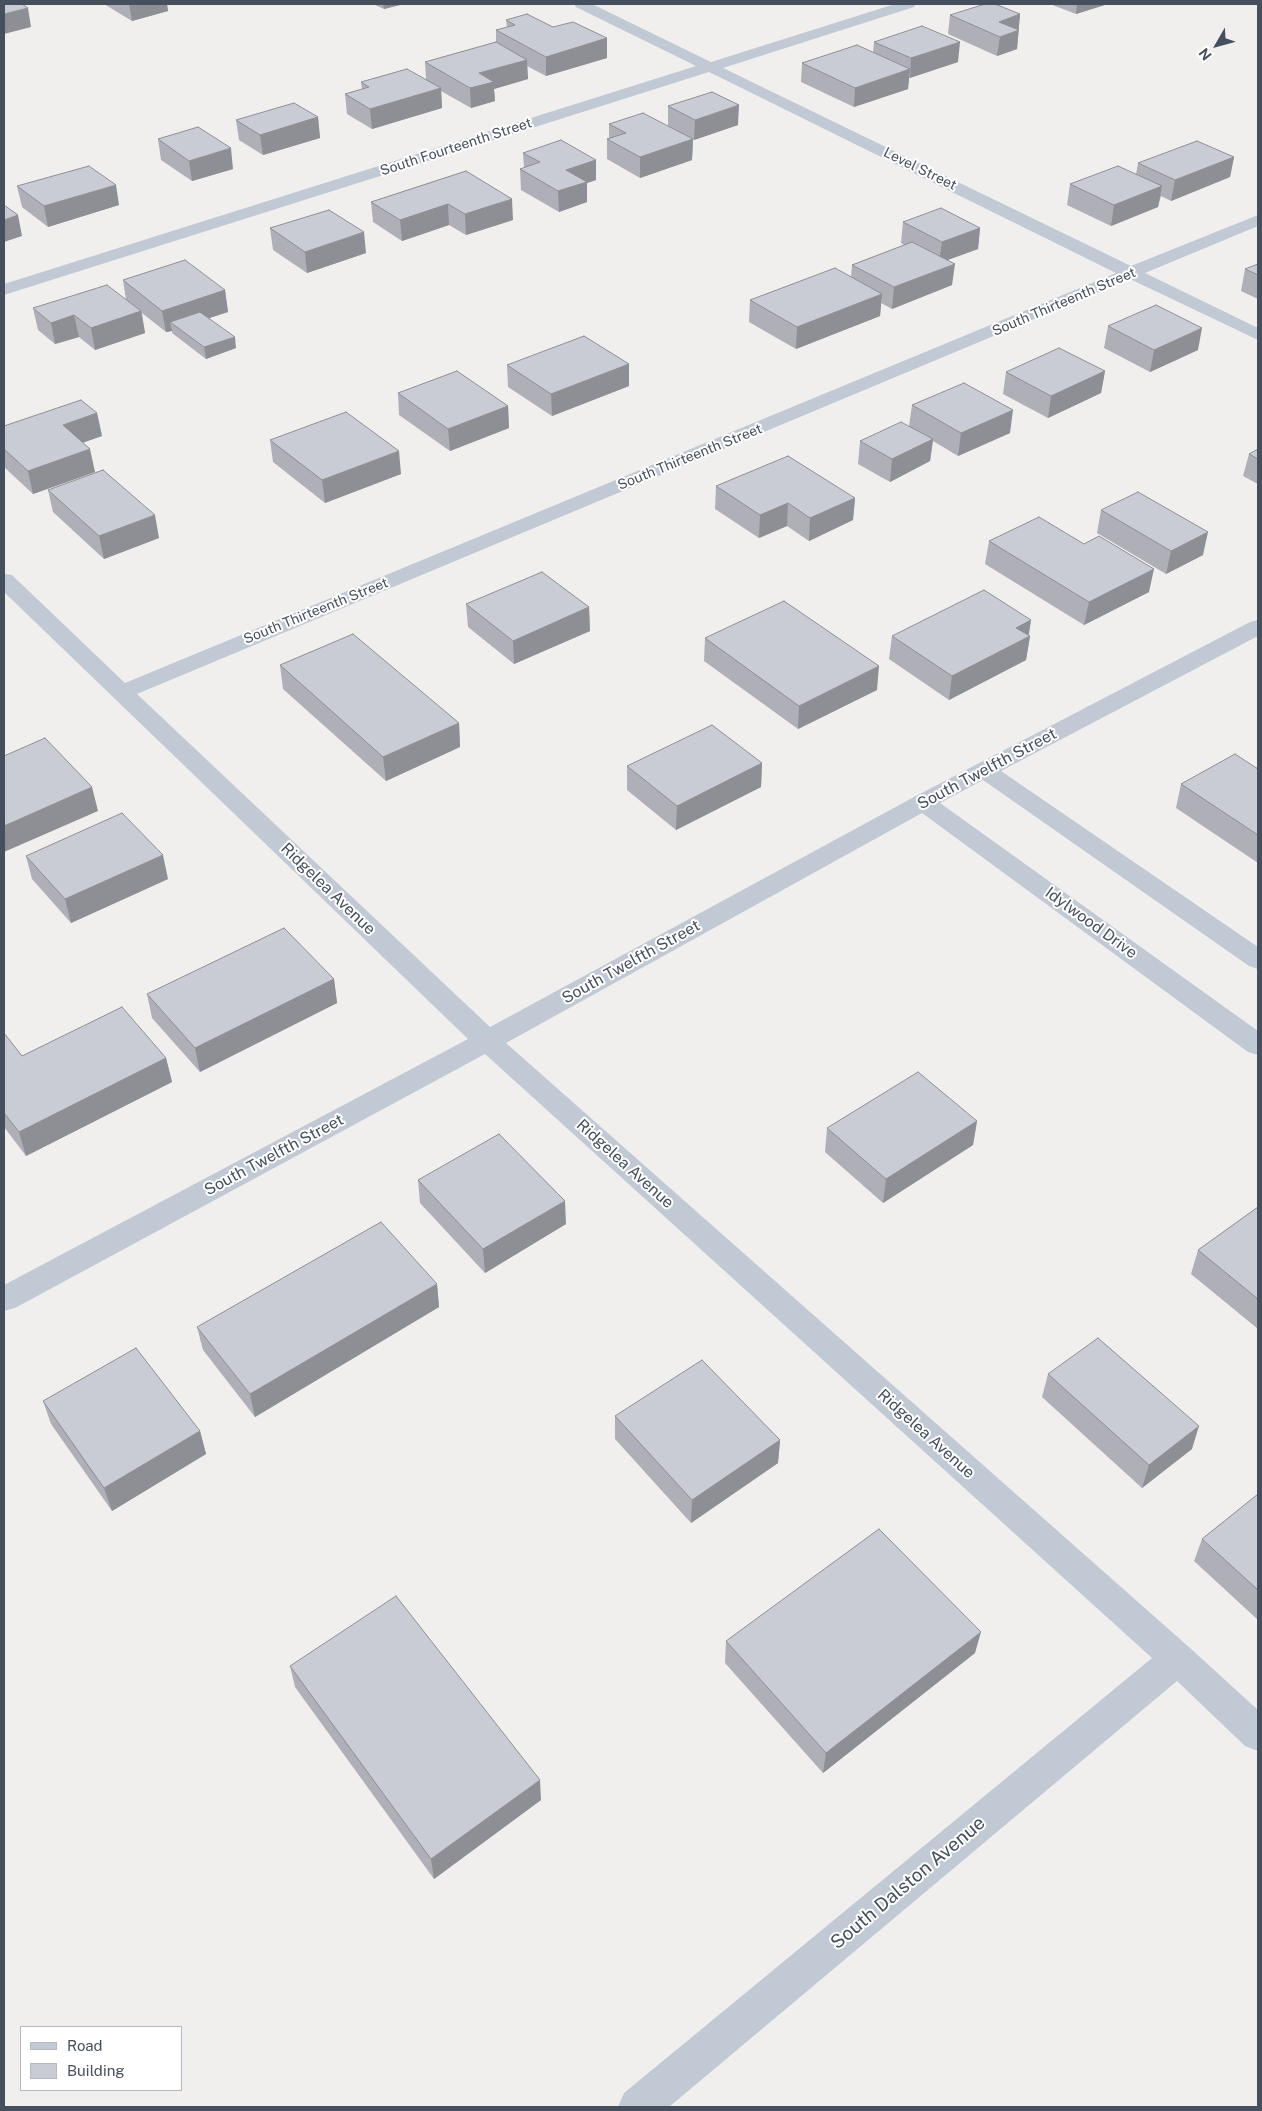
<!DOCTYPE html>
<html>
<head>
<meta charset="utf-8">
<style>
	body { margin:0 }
	#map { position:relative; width:1262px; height:2111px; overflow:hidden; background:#f1efee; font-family:"Public Sans",sans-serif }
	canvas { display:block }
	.frame { position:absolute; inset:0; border:5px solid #454f5e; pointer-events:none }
	.legend { position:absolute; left:20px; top:2026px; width:162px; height:65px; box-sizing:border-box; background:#fff; border:1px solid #b5b9bf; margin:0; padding:6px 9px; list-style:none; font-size:15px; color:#454f5e }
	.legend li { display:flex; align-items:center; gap:10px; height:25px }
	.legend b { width:25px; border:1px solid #b5b9bf }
	.north { position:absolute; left:1192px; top:20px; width:50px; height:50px; -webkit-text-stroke:4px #fff; paint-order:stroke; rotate:232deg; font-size:14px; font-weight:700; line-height:20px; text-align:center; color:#454f5e }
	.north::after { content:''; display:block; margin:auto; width:18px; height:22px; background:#454f5e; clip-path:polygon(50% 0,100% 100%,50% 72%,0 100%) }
</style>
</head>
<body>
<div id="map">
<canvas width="1262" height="2111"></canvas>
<div class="frame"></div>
<ul class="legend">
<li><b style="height:6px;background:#c1c9d5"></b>Road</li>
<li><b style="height:14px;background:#caccd5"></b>Building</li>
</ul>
<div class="north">N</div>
</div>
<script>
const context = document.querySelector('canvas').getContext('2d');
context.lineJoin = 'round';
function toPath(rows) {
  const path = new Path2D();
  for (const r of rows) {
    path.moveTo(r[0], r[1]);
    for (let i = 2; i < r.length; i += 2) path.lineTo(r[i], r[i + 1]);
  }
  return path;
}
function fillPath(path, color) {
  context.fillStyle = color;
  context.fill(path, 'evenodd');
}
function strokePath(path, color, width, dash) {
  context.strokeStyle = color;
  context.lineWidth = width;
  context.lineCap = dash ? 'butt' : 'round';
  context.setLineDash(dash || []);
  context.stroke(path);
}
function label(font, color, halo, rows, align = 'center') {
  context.font = font + ' "Public Sans",sans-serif';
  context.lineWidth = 4;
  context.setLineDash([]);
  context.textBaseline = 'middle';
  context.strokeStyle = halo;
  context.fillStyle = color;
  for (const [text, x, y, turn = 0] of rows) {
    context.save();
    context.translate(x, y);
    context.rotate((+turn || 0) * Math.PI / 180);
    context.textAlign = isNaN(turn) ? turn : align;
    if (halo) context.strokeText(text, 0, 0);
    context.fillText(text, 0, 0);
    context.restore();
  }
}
fillPath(toPath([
	[574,4,592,4,711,62,895,4,916,4,914,7,723,68,1131,266,1258,215,1258,226,1145,273,1258,328,1258,340,1130,279,137,694,490,1027,914,797,1250,622,1258,620,1258,636,1001,771,1258,947,1258,969,1249,966,983,780,940,803,1258,1031,1258,1055,1248,1052,922,813,506,1043,1190,1648,1258,1710,1258,1751,1245,1746,1177,1681,669,2107,618,2107,624,2093,1152,1658,485,1054,15,1308,4,1311,4,1285,468,1039,4,592,4,574,12,575,125,683,1116,273,709,72,4,295,4,284,696,66,576,7,574,4]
]), '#c1c9d5');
fillPath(toPath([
	[104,4,167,4,168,11,132,21],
	[373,4,404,4,384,9],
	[1050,4,1108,4,1076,14],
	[1020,14,1017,49,997,56,948,34,950,15],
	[506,20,553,27,607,38,607,58,546,76,527,66,528,79,494,89,495,101,471,108,441,91,442,108,372,129,347,114,345,94,362,89,361,82,426,79,425,62,496,42,496,30,507,27],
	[874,42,958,62,909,78,908,89,854,107,801,82,802,63,873,53],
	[668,106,738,125,694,140,668,126],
	[318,117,320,138,263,155,239,140,236,120],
	[609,124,693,139,692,160,640,178,607,159,607,139,609,139],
	[158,139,233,169,192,181,161,160],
	[523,153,596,160,596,180,587,183,587,202,559,212,521,190,520,169,524,168],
	[1234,157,1230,177,1171,201,1161,196,1158,207,1111,226,1067,205,1070,184,1136,174,1138,163],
	[466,171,513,220,466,235,449,225,402,241,373,222,371,202],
	[17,186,119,205,48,227,22,207],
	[903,222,980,228,978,249,948,260,952,285,892,309,881,303,880,316,796,349,749,322,750,300,851,277,852,265,904,245,901,243],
	[270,228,366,253,307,273,273,250],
	[1258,264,1258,299,1241,291,1245,269],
	[123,280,225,290,228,312,209,318,236,348,206,359,172,333,172,331,166,332,142,313,145,333,95,350,79,337,55,344,38,330,33,308,126,300],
	[1108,326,1198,350,1150,372,1104,348],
	[629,364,629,386,552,416,508,387,507,365],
	[1105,371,1101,393,1048,418,1003,394,1006,372],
	[398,393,508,406,509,428,450,451,399,415],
	[912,405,1010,433,958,456,933,441,930,461,890,482,858,464,860,441,909,426],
	[97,413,102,436,83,442,95,472,33,494,4,467,4,426],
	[270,440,401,474,325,503,273,462],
	[1258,449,1258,484,1243,476,1249,454],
	[716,486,855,498,853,520,809,541,787,526,759,538,715,509],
	[48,490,159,538,104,559,53,512],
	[1101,510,1203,555,1166,574,1097,533],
	[989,541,1084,544,1149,592,1084,625,985,564],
	[466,604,589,607,590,631,514,664,468,627],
	[1031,620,1029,635,1030,636,1026,660,949,700,889,659,892,636],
	[705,638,877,690,798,729,704,661],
	[280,665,459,723,460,747,386,781,283,689],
	[762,763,761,787,676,830,627,790,627,766],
	[1258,769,1258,863,1176,808,1181,784],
	[26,856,168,879,71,923,32,879],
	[334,979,337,1003,200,1072,152,1018,147,994],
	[4,1033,22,1056,166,1058,172,1082,26,1156,4,1127],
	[977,1121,973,1145,883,1203,825,1152,827,1128],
	[418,1180,566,1224,485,1273,420,1203],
	[1258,1207,1258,1329,1191,1274,1198,1250],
	[437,1284,439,1307,255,1417,203,1350,197,1327],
	[1048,1374,1192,1449,1142,1488,1042,1397],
	[43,1401,200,1431,206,1454,112,1511,51,1424],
	[615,1416,780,1440,778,1463,691,1523,615,1439],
	[1258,1494,1258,1620,1194,1561,1202,1539],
	[726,1641,975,1653,823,1773,725,1663],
	[290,1666,541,1800,434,1879,295,1687]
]), '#aeafb7');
fillPath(toPath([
	[129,4,167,4,168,11,132,21],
	[383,4,404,4,384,9],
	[1077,4,1108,4,1076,14],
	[28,8,31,27,4,34,4,14],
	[1020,14,1017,49,997,56,1000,37,999,22],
	[607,38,607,58,546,76,546,57],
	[960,42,958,62,910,78,911,58],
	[527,60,528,79,494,89,495,101,471,108,470,88,479,73],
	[910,69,908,89,854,107,855,88],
	[441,88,442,108,372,129,370,109],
	[739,105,738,125,694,140,695,120],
	[318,117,320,138,263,155,260,135],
	[693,139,692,160,640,178,640,157],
	[231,148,233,169,192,181,189,161],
	[1234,157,1230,177,1171,201,1175,180],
	[596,160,596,180,587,183,587,202,559,212,558,191,566,170],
	[116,185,119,205,48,227,44,206],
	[1162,186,1158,207,1111,226,1114,205],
	[512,199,513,220,466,235,465,214],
	[448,204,449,225,402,241,400,220],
	[18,215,22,236,4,242,4,220],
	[980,228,978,249,939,263,942,242],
	[364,232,366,253,307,273,305,252],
	[955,264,952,285,892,309,894,287],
	[225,290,228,312,179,328,170,322,172,331,166,332,162,311],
	[882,294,880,316,796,349,797,327],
	[141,311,145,333,95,350,91,328],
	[74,315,79,337,55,344,51,323],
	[1202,328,1198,350,1150,372,1154,350],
	[235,337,236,348,206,359,204,347],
	[629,364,629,386,552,416,551,394],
	[1105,371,1101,393,1048,418,1051,396],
	[508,406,509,428,450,451,448,429],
	[1013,410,1010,433,958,456,961,433],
	[97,413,102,436,68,448,63,425],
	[933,439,930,461,890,482,892,459],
	[90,449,95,472,33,494,28,471],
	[399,451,401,474,325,503,322,480],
	[855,498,853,520,809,541,810,518],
	[788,503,787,526,759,538,760,515],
	[155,515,159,538,104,559,99,536],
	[1208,532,1203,555,1166,574,1171,551],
	[1154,569,1149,592,1084,625,1089,602],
	[589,607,590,631,514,664,513,641],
	[1031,620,1028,637,1030,636,1026,660,949,700,952,676,1016,628],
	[879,666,877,690,798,729,799,706],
	[459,723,460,747,386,781,383,757],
	[762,763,761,787,676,830,677,806],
	[92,787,98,811,4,852,4,826],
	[163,855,168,879,71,923,65,899],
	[334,979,337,1003,200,1072,195,1048],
	[166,1058,172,1082,26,1156,19,1132],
	[977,1121,973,1145,883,1203,886,1179],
	[565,1201,566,1224,485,1273,483,1249],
	[437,1284,439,1307,255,1417,250,1394],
	[1199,1426,1192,1449,1142,1488,1149,1465],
	[200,1431,206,1454,112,1511,104,1488],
	[780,1440,778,1463,691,1523,692,1500],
	[981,1632,975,1653,823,1773,826,1753],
	[540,1780,541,1800,434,1879,431,1859]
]), '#8d8f95');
const building = toPath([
	[4,4,22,4,28,8,4,14,4,4],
	[985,4,995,4,1020,14,999,22,1019,30,1000,37,950,15,985,4],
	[527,14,553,27,573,22,607,38,546,57,496,30,515,25,506,20,527,14],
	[922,26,960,42,911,58,874,42,922,26],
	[496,42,527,60,479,73,494,82,470,88,425,62,496,42],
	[857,45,910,69,855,88,802,63,857,45],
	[407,69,441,88,370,109,345,94,369,87,361,82,407,69],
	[712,92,739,105,695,120,668,106,712,92],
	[294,103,318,117,260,135,236,120,294,103],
	[643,113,693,139,640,157,607,139,626,133,609,124,643,113],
	[198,127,231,148,189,161,158,139,198,127],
	[561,140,596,160,566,170,587,182,558,191,520,169,540,162,523,153,561,140],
	[1197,141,1234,157,1175,180,1138,163,1197,141],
	[89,166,116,185,44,206,17,186,89,166],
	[1118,166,1162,186,1114,205,1070,184,1118,166],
	[466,171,512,199,465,214,448,204,400,220,371,202,466,171],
	[4,205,18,215,4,220,4,205],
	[941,208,980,228,942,242,903,222,941,208],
	[329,210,364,232,305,252,270,228,329,210],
	[912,242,955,264,894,287,852,265,912,242],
	[185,260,225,290,162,311,123,280,185,260],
	[1258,264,1258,275,1245,269,1258,264],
	[835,268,882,294,797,327,750,300,835,268],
	[107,285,141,311,91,328,74,315,51,323,33,308,107,285],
	[1156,305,1202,328,1154,350,1108,326,1156,305],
	[200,312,235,337,204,347,170,322,200,312],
	[584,336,629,364,551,394,507,365,584,336],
	[1059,348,1105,371,1051,396,1006,372,1059,348],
	[457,371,508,406,448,429,398,393,457,371],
	[964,383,1013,410,961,433,912,405,964,383],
	[81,400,97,413,63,425,90,449,28,471,4,449,4,426,81,400],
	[346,412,399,451,322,480,270,440,346,412],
	[901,422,933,439,892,459,860,441,901,422],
	[1258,449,1258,459,1249,454,1258,449],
	[788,456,855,498,810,518,788,503,760,515,716,486,788,456],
	[103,470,155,515,99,536,48,490,103,470],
	[1138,492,1208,532,1171,551,1101,510,1138,492],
	[1039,517,1084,544,1099,536,1154,569,1089,602,989,541,1039,517],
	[542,572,589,607,513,641,466,604,542,572],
	[984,590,1031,620,1016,628,1030,636,952,676,892,636,984,590],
	[784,601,879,666,799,706,705,638,784,601],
	[353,634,459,723,383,757,280,665,353,634],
	[712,725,762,763,677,806,627,766,712,725],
	[45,738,92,787,4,826,4,756,45,738],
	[1235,754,1258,769,1258,835,1181,784,1235,754],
	[122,813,163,855,65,899,26,856,122,813],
	[284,928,334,979,195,1048,147,994,284,928],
	[122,1007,166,1058,19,1132,4,1113,4,1033,22,1056,122,1007],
	[918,1072,977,1121,886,1179,827,1128,918,1072],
	[499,1134,565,1201,483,1249,418,1180,499,1134],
	[1258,1207,1258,1299,1198,1250,1258,1207],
	[381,1222,437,1284,250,1394,197,1327,381,1222],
	[1098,1338,1199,1426,1149,1465,1048,1374,1098,1338],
	[136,1348,200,1431,104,1488,43,1401,136,1348],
	[702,1360,780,1440,692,1500,615,1416,702,1360],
	[1258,1494,1258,1590,1202,1539,1258,1494],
	[879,1529,981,1632,826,1753,726,1641,879,1529],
	[396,1596,540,1780,431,1859,290,1666,396,1596]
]);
fillPath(building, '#caccd5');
strokePath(building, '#8d8f95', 1);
label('14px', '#454f5e', '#fff', [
	["South Fourteenth Street",456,147,-18],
	["Level Street",920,169,26],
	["South Thirteenth Street",1064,302,-23],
	["South Thirteenth Street",690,457,-22],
	["South Thirteenth Street",316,611,-22]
]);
label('16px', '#454f5e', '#fff', [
	["South Twelfth Street",987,769,-28],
	["Ridgelea Avenue",328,889,44],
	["Idylwood Drive",1091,923,36],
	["South Twelfth Street",631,962,-29],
	["South Twelfth Street",274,1155,-28],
	["Ridgelea Avenue",625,1164,42],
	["Ridgelea Avenue",926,1434,42]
]);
label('19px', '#454f5e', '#fff', [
	["South Dalston Avenue",908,1883,-40]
]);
</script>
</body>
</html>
